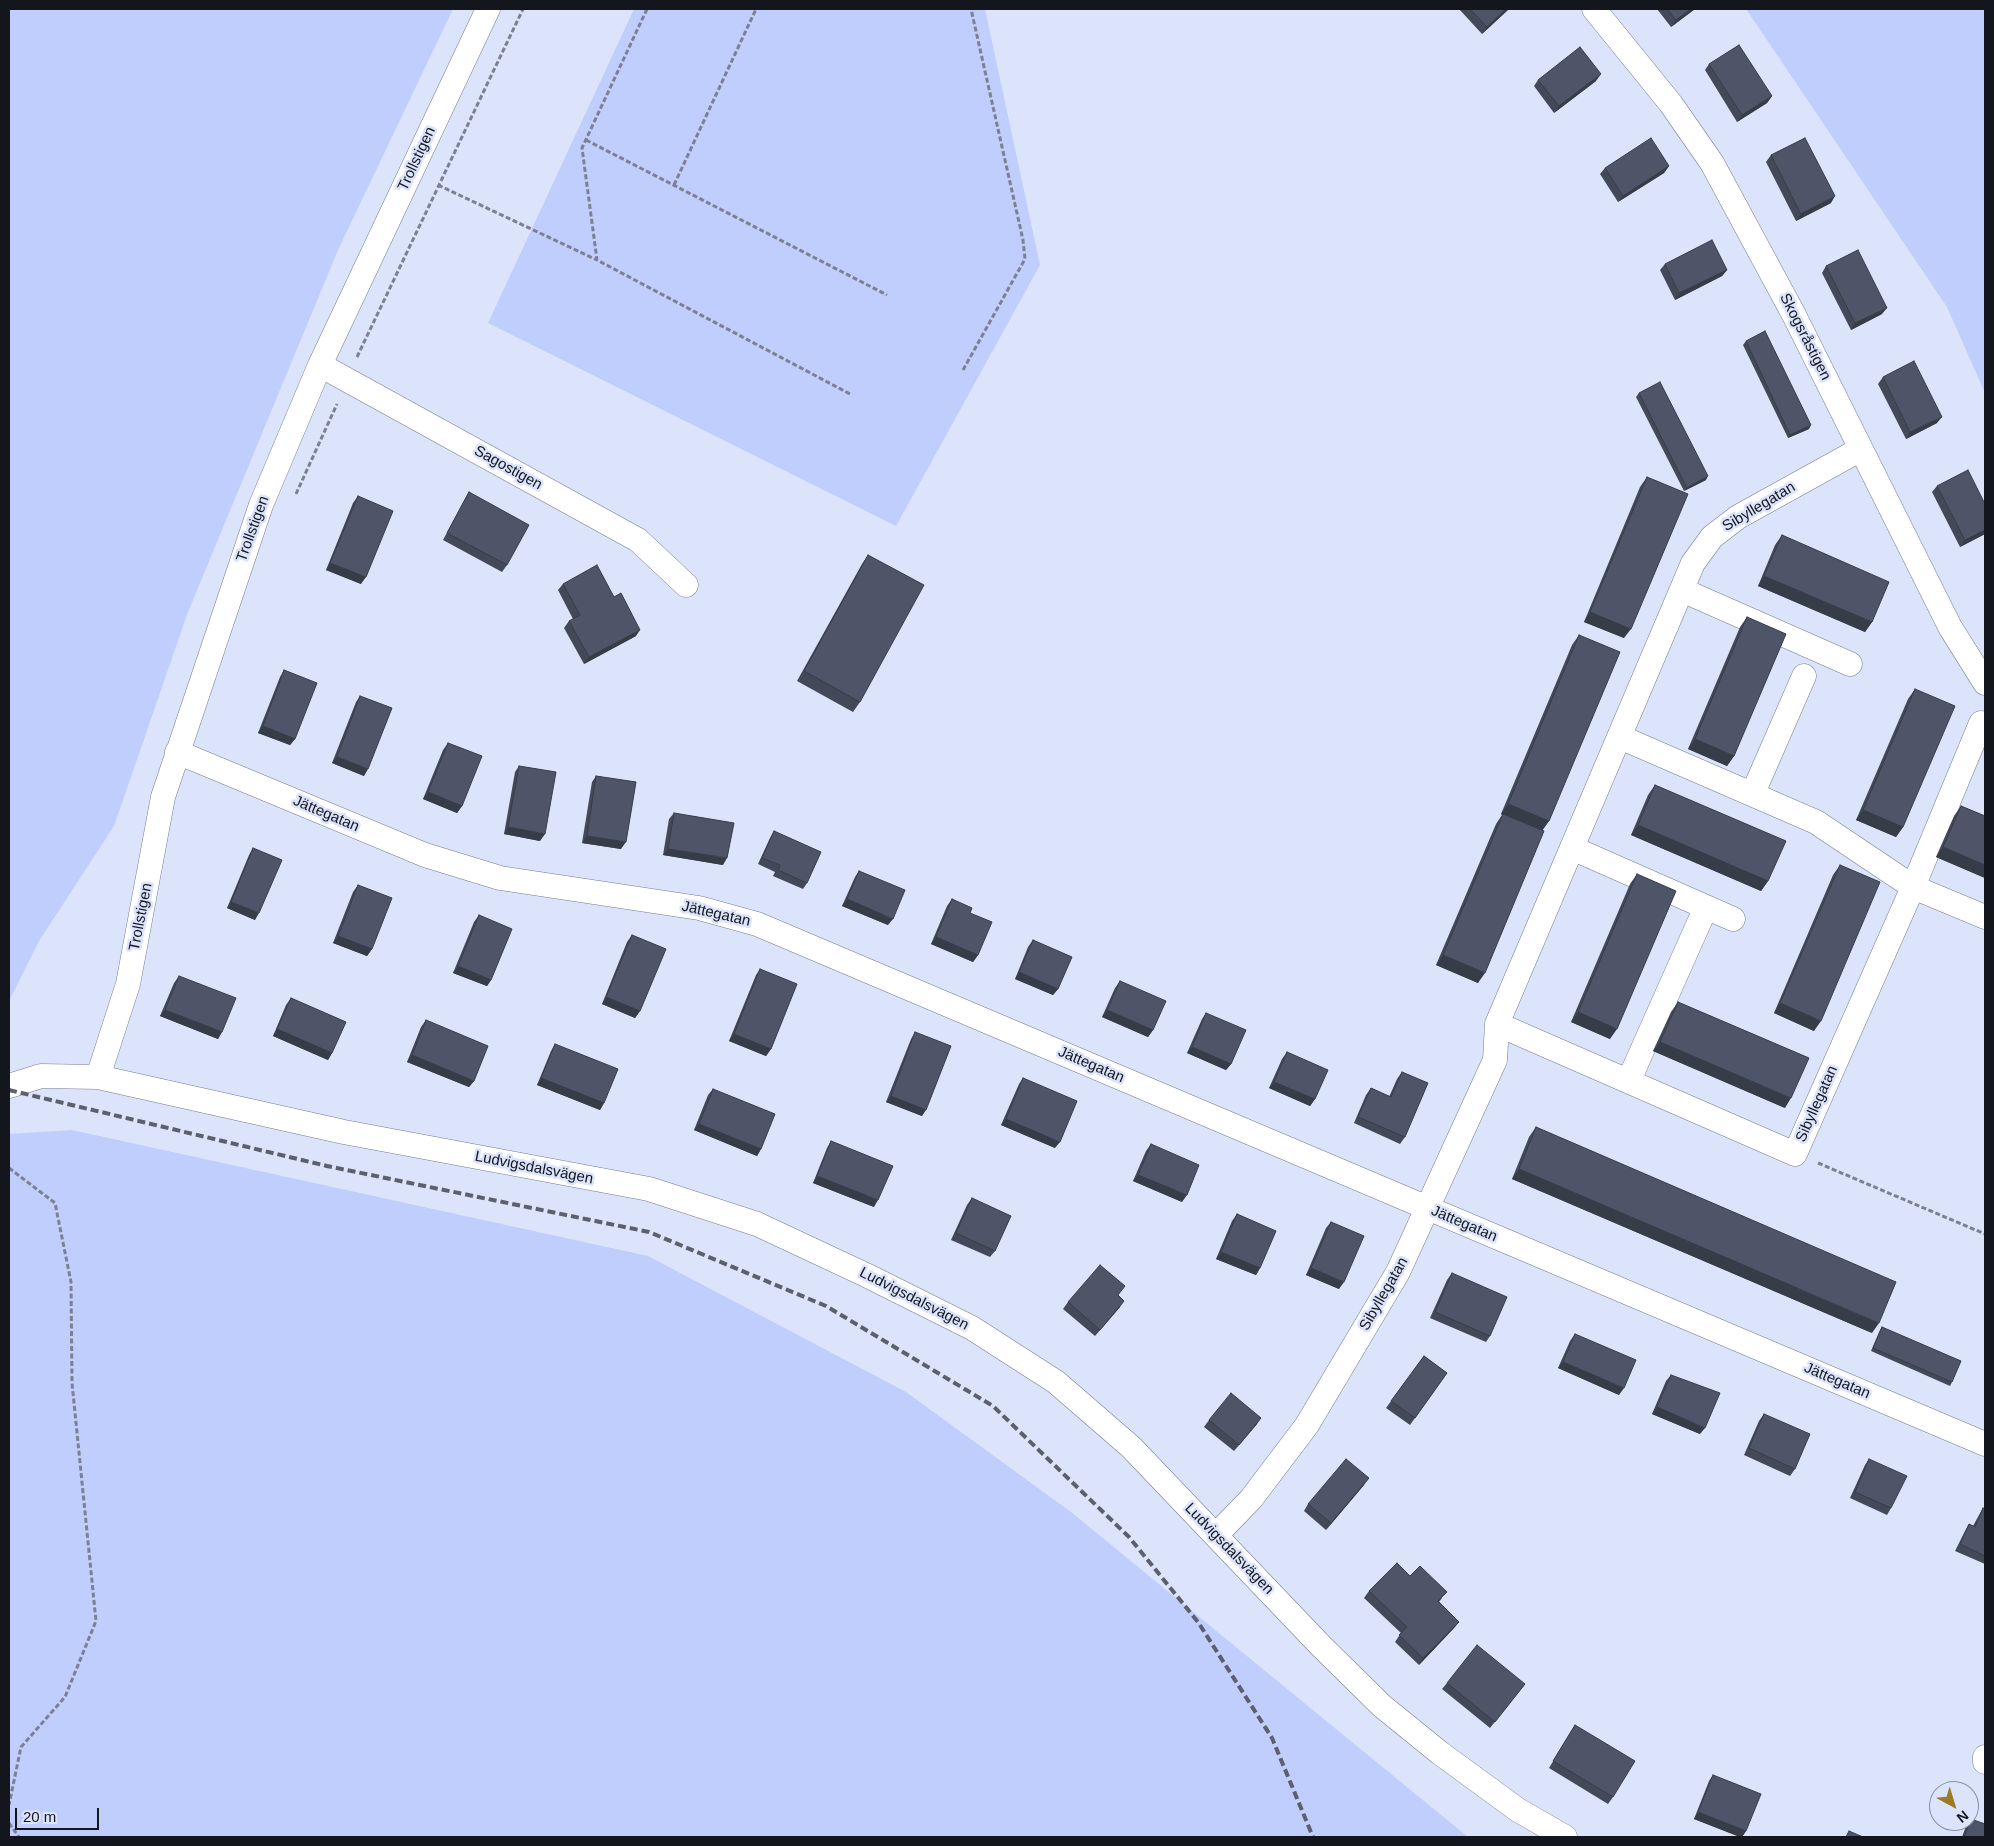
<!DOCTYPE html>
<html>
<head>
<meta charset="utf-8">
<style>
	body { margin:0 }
	#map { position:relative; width:1994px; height:1846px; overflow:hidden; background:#dce4fb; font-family:Arial,sans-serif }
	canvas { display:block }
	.frame { position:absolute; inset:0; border:10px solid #14161e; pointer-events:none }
	.north { position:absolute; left:1929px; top:1781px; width:50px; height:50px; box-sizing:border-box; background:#dce4fb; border:1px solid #8c92a3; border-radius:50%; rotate:141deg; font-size:14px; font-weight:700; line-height:20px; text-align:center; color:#14161e }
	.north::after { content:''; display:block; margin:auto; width:18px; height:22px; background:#9d7a25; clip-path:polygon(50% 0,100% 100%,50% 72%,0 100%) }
	.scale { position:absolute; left:15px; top:1808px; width:84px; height:22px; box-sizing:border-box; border:2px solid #14161e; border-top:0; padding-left:6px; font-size:15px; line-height:18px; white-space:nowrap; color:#14161e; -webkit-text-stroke:4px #dce4fb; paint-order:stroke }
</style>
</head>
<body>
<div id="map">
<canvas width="1994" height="1846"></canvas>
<div class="frame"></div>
<div class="north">N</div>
<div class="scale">20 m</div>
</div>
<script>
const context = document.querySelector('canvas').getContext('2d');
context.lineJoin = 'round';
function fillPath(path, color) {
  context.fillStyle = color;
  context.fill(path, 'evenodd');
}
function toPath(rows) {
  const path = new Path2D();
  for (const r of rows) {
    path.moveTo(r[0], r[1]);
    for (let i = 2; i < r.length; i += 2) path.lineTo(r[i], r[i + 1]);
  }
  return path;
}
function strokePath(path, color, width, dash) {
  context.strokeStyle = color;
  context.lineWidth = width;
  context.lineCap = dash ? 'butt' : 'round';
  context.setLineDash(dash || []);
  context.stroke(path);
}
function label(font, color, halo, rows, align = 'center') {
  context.font = font + ' Arial,sans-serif';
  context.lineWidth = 5;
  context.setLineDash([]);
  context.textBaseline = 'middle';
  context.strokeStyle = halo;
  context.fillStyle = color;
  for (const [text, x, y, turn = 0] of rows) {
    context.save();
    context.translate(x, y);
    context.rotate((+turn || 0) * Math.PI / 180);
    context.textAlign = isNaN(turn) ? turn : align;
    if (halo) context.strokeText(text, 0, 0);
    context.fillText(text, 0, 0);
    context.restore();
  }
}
fillPath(toPath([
	[9,9,453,9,338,250,188,612,114,826,39,941,9,1001],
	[634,9,985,9,1040,265,896,526,488,323],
	[1746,9,1985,9,1985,393,1947,307],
	[72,1130,648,1256,906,1392,1071,1512,1468,1837,9,1837,9,1134]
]), '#c0cefd');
const minor = toPath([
	[1594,9,1671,104,1712,163,1794,315,1950,627,1985,683],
	[320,365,638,540,686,585],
	[1682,590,1850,664],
	[1981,723,1913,887,1985,917],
	[177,752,425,855,500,878,699,908,757,924,1985,1444],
	[1753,793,1804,676],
	[1572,848,1733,919],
	[1497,1024,1795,1154,1913,887,1816,822,1620,737],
	[98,1077,128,984,163,797,261,505,320,365,488,9],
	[1629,1080,1706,907],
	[9,1086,41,1076,98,1077,344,1132,649,1189,757,1224,868,1276,972,1328,1056,1382,1131,1447,1321,1646,1382,1706,1440,1753,1518,1810,1565,1837],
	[1216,1535,1251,1499,1307,1425,1398,1272,1495,1060,1497,1024,1693,563,1712,537,1738,517,1861,449],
	[1985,1757,1985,1762]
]);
strokePath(minor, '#757c91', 25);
strokePath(toPath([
	[647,9,582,148,597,260,852,395],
	[586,140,887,295],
	[438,185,597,260],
	[674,185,756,9],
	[357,357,523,9],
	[963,370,1025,259,1023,240,971,9],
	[296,494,337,404],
	[1818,1163,1985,1234],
	[9,1168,55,1203,71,1282,72,1383,96,1621,65,1697,21,1747,9,1805],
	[9,1823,19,1837]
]), '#7c8191', 3, [5, 2.5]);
strokePath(minor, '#fff', 24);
strokePath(toPath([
	[9,1090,327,1166,649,1232,826,1306,993,1406,1129,1537,1198,1622,1272,1738,1313,1837]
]), '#5c606d', 4, [8, 4]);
fillPath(toPath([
	[1459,9,1509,9,1482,34],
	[1657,9,1695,9,1671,27],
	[1709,64,1772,96,1767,103,1737,122,1705,70],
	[1538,80,1596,81,1554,113,1534,86],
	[1771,155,1831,203,1796,221,1766,162],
	[1669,166,1664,173,1618,202,1600,174,1605,168],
	[1665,264,1727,270,1722,276,1675,300,1660,270],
	[1826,266,1882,314,1851,330,1822,273],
	[1746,341,1809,429,1788,438,1743,345],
	[1883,377,1937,423,1906,439,1878,384],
	[1639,393,1706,480,1684,491,1636,397],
	[1647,477,1624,638,1584,622,1640,487],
	[1937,486,1985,534,1960,547,1932,492],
	[469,492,507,565,502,572,443,540,465,499],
	[358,496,361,584,326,570,353,503],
	[1782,535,1872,622,1865,632,1758,586,1775,545],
	[868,555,860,702,853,712,797,681,862,564],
	[563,584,636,636,584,664,564,628,569,621,573,619,558,590],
	[1747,617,1734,756,1727,766,1688,749,1740,627],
	[1579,635,1549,821,1542,830,1478,983,1436,965,1496,824,1502,815,1501,814,1572,645],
	[284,670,295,739,290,745,258,733,280,677],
	[1915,689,1903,827,1896,837,1856,820,1908,699],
	[360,696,364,776,332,763,356,702],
	[448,743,462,806,457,813,423,799,443,750],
	[519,766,540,841,504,834,515,772],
	[596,776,621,849,582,843,592,782],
	[1655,785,1768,881,1761,891,1631,835,1648,795],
	[1961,806,1985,816,1985,878,1936,857,1954,816],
	[674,813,723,865,663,855,669,819],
	[774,831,807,883,803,889,773,876,775,872,758,864,770,838],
	[253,848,255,920,227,908,249,855],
	[1840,865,1814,1031,1774,1013,1833,875],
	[859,871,888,925,842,906,855,877],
	[1637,874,1610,1039,1571,1022,1630,884],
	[358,885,372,949,367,956,333,943,353,892],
	[952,899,970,913,978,955,973,962,931,944,947,906],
	[479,915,491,980,487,986,453,973,474,922],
	[632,935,640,1011,635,1018,602,1004,627,942],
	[1033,940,1058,989,1053,995,1015,979,1028,947],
	[760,969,771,1049,766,1056,729,1041,756,975],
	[179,976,222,1032,218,1039,160,1016,174,983],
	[1120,981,1153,1030,1148,1037,1102,1017,1115,988],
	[291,998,332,1053,328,1060,273,1036,286,1005],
	[1678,1002,1785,1108,1653,1051,1671,1012],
	[1206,1013,1231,1064,1226,1070,1187,1053,1202,1019],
	[426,1020,474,1081,469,1087,407,1062,421,1027],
	[915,1032,922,1116,886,1102,911,1039],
	[555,1044,604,1103,600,1110,537,1085,551,1051],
	[1287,1052,1315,1099,1310,1106,1269,1088,1282,1059],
	[1402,1072,1405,1137,1400,1144,1354,1123,1366,1095,1371,1088,1389,1097,1397,1079],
	[1023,1078,1055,1148,1001,1125,1019,1084],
	[713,1089,761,1149,757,1156,694,1130,708,1095],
	[1536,1127,1872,1333,1512,1179,1529,1137],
	[831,1141,874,1207,813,1183,827,1148],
	[1151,1144,1182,1202,1133,1181,1146,1151],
	[972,1198,995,1251,990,1257,951,1240,967,1205],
	[1237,1214,1260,1268,1256,1275,1216,1259,1232,1221],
	[1331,1222,1339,1289,1306,1275,1326,1228],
	[1452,1273,1490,1336,1486,1342,1430,1318,1447,1280],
	[1118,1295,1120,1307,1095,1336,1063,1309,1068,1302],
	[1882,1327,1952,1382,1950,1386,1871,1351,1880,1330],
	[1575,1334,1619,1395,1558,1368,1570,1341],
	[1424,1356,1447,1373,1410,1425,1386,1408],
	[1671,1375,1700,1434,1652,1414,1666,1381],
	[1764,1414,1795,1469,1790,1476,1744,1455,1759,1421],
	[1209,1420,1257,1424,1234,1451,1204,1427],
	[1869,1459,1891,1508,1887,1515,1850,1498,1865,1465],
	[1364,1485,1326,1530,1304,1511,1308,1504],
	[1983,1508,1985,1509,1985,1564,1955,1551,1965,1531,1969,1524,1973,1526,1979,1515],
	[1410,1576,1442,1598,1439,1602,1459,1622,1454,1628,1419,1665,1395,1642,1401,1633,1364,1598,1369,1591],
	[1447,1683,1525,1684,1490,1728,1442,1689],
	[1575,1725,1613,1797,1608,1804,1549,1768],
	[1713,1775,1746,1831,1742,1837,1740,1837,1694,1819,1709,1781],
	[1971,1819,1985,1837,1962,1837,1966,1826]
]), '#444959');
fillPath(toPath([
	[1506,9,1509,9,1482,34,1487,27],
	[1691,9,1695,9,1671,27,1676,20],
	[1601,74,1596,81,1554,113,1559,106],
	[1772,96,1767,103,1737,122,1742,115],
	[1669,166,1664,173,1618,202,1623,196],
	[1835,196,1831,203,1796,221,1801,214],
	[1727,270,1722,276,1675,300,1679,293],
	[1887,308,1882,314,1851,330,1855,323],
	[1942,417,1937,423,1906,439,1910,432],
	[1811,425,1809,429,1788,438,1790,435],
	[1708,476,1706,480,1684,491,1687,488],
	[1985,530,1985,534,1960,547,1965,540],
	[330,563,366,577,361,584,326,570],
	[1764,576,1872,622,1865,632,1758,586],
	[1590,612,1631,629,1624,638,1584,622],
	[640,630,636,636,584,664,589,657],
	[263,726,295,739,290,745,258,733],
	[1695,739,1734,756,1727,766,1688,749],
	[337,757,368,769,364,776,332,763],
	[428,792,462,806,457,813,423,799],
	[1508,804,1549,821,1542,831,1501,814],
	[1863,810,1903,827,1896,837,1856,820],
	[1638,825,1768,881,1761,891,1631,835],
	[508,827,545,834,540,841,504,834],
	[587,836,626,842,621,849,582,843],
	[1943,847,1985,865,1985,878,1936,857],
	[668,849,727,858,723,865,663,855],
	[847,899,893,919,888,925,842,906],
	[231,902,259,913,255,920,227,908],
	[338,936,372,949,367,956,333,943],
	[936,937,978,955,973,962,931,944],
	[1443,955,1485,973,1478,983,1436,965],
	[458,966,491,980,487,986,453,973],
	[1019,972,1058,989,1053,995,1015,979],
	[606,997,640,1011,635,1018,602,1004],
	[1780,1003,1821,1021,1814,1031,1774,1013],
	[165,1010,222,1032,218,1039,160,1016],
	[1107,1010,1153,1030,1148,1037,1102,1017],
	[1578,1012,1617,1029,1610,1039,1571,1022],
	[277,1029,332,1053,328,1060,273,1036],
	[734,1034,771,1049,766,1056,729,1041],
	[1660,1042,1791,1098,1785,1108,1653,1051],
	[1192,1047,1231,1064,1226,1070,1187,1053],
	[412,1055,474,1081,469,1087,407,1062],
	[541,1078,604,1103,600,1110,537,1085],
	[1274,1082,1315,1099,1310,1106,1269,1088],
	[891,1096,926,1110,922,1116,886,1102],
	[1006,1119,1060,1142,1055,1148,1001,1125],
	[699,1124,761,1149,757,1156,694,1130],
	[1519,1169,1879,1323,1872,1333,1512,1179],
	[1138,1175,1187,1195,1182,1202,1133,1181],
	[817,1176,878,1200,874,1207,813,1183],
	[1221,1252,1260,1268,1256,1275,1216,1259],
	[1311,1268,1344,1282,1339,1289,1306,1275],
	[1124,1301,1120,1307,1095,1336,1100,1330],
	[1563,1362,1624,1388,1619,1395,1558,1368],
	[1657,1407,1705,1428,1700,1434,1652,1414],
	[1261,1418,1257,1424,1234,1451,1239,1445],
	[1369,1478,1364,1485,1326,1530,1331,1523],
	[1459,1622,1454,1628,1419,1665,1423,1658],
	[1698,1812,1746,1831,1742,1837,1740,1837,1694,1819]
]), '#373c49');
const building = toPath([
	[1470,9,1506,9,1487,27,1470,9],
	[1667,9,1691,9,1676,20,1667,9],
	[1739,45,1772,96,1742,115,1709,64,1739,45],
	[1580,47,1601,74,1559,106,1538,80,1580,47],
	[1651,138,1669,166,1623,196,1605,168,1651,138],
	[1805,138,1835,196,1801,214,1771,155,1805,138],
	[1712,240,1727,270,1679,293,1665,264,1712,240],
	[1858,250,1887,308,1855,323,1826,266,1858,250],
	[1765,331,1811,425,1790,435,1746,341,1765,331],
	[1914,361,1942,417,1910,432,1883,377,1914,361],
	[1660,382,1708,476,1687,488,1639,393,1660,382],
	[1968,470,1985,504,1985,530,1965,540,1937,486,1968,470],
	[1647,477,1688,494,1631,629,1590,612,1647,477],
	[469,492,529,525,507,565,447,533,469,492],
	[358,496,393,511,366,577,330,563,358,496],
	[1782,535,1889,582,1872,622,1764,576,1782,535],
	[868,555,924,585,860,702,804,671,868,555],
	[597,565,614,597,621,593,640,630,589,657,569,621,580,615,563,584,597,565],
	[1747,617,1786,634,1734,756,1695,739,1747,617],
	[1579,635,1620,652,1549,821,1508,804,1579,635],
	[284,670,317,683,295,739,263,726,284,670],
	[1915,689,1955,706,1903,827,1863,810,1915,689],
	[360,696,392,708,368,769,337,757,360,696],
	[448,743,482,756,462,806,428,792,448,743],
	[519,766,556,772,545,834,508,827,519,766],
	[596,776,636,782,626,842,587,836,596,776],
	[1655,785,1786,841,1768,881,1638,825,1655,785],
	[1961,806,1985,816,1985,865,1943,847,1961,806],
	[674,813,734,823,727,858,668,849,674,813],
	[1503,814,1544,831,1485,973,1443,955,1503,814],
	[774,831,821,852,807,883,778,870,780,865,762,858,774,831],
	[253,848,282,860,259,913,231,902,253,848],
	[1840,865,1880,882,1821,1021,1780,1003,1840,865],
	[859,871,905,890,893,919,847,899,859,871],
	[1637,874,1676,891,1617,1029,1578,1012,1637,874],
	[358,885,392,898,372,949,338,936,358,885],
	[952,899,972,908,970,913,992,922,978,955,936,937,952,899],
	[479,915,512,929,491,980,458,966,479,915],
	[632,935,666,949,640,1011,606,997,632,935],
	[1033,940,1072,957,1058,989,1019,972,1033,940],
	[760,969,797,984,771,1049,734,1034,760,969],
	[179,976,236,998,222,1032,165,1010,179,976],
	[1120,981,1166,1001,1153,1030,1107,1010,1120,981],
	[291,998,346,1022,332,1053,277,1029,291,998],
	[1678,1002,1809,1058,1791,1098,1660,1042,1678,1002],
	[1206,1013,1246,1030,1231,1064,1192,1047,1206,1013],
	[426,1020,488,1046,474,1081,412,1055,426,1020],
	[915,1032,951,1046,926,1110,891,1096,915,1032],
	[555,1044,618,1069,604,1103,541,1078,555,1044],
	[1287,1052,1328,1070,1315,1099,1274,1082,1287,1052],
	[1402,1072,1428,1083,1405,1137,1358,1117,1371,1088,1391,1097,1402,1072],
	[1023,1078,1077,1101,1060,1142,1006,1119,1023,1078],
	[713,1089,775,1114,761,1149,699,1124,713,1089],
	[1536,1127,1896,1282,1879,1323,1519,1169,1536,1127],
	[831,1141,893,1166,878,1200,817,1176,831,1141],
	[1151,1144,1199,1165,1187,1195,1138,1175,1151,1144],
	[972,1198,1011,1216,995,1251,956,1233,972,1198],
	[1237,1214,1276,1231,1260,1268,1221,1252,1237,1214],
	[1331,1222,1364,1236,1344,1282,1311,1268,1331,1222],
	[1100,1265,1125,1286,1118,1295,1124,1301,1100,1330,1068,1302,1100,1265],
	[1452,1273,1507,1297,1490,1336,1435,1312,1452,1273],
	[1882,1327,1961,1361,1952,1382,1873,1348,1882,1327],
	[1575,1334,1636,1360,1624,1388,1563,1362,1575,1334],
	[1424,1356,1447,1373,1415,1418,1391,1401,1424,1356],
	[1671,1375,1720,1393,1705,1428,1657,1407,1671,1375],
	[1231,1393,1261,1418,1239,1445,1209,1420,1231,1393],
	[1764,1414,1810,1434,1795,1469,1749,1448,1764,1414],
	[1346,1459,1369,1478,1331,1523,1308,1504,1346,1459],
	[1869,1459,1907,1476,1891,1508,1855,1492,1869,1459],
	[1983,1508,1985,1509,1985,1556,1960,1544,1969,1524,1975,1527,1983,1508],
	[1397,1563,1410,1576,1420,1566,1447,1592,1438,1601,1459,1622,1423,1658,1399,1635,1407,1627,1369,1591,1397,1563],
	[1477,1645,1525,1684,1495,1722,1447,1683,1477,1645],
	[1575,1725,1635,1761,1613,1797,1553,1761,1575,1725],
	[1713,1775,1761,1794,1746,1831,1698,1812,1713,1775],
	[1971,1819,1985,1824,1985,1837,1964,1837,1971,1819],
	[1849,1831,1863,1837,1846,1837,1849,1831]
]);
fillPath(building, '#4f5568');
strokePath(building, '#373c49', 1);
label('15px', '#14161e', '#dce4fb', [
	["Trollstigen",417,159,-65],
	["Skogsråstigen",1805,337,63],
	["Sagostigen",508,468,29],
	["Sibyllegatan",1759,507,-31],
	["Trollstigen",253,529,-70],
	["Jättegatan",326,814,23],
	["Jättegatan",716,914,13],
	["Trollstigen",141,917,-79],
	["Jättegatan",1091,1065,23],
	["Sibyllegatan",1817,1104,-66],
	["Ludvigsdalsvägen",534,1168,11],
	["Jättegatan",1464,1224,23],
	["Sibyllegatan",1384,1294,-60],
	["Ludvigsdalsvägen",914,1299,27],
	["Jättegatan",1837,1381,23],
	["Ludvigsdalsvägen",1229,1549,46]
]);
</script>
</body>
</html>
